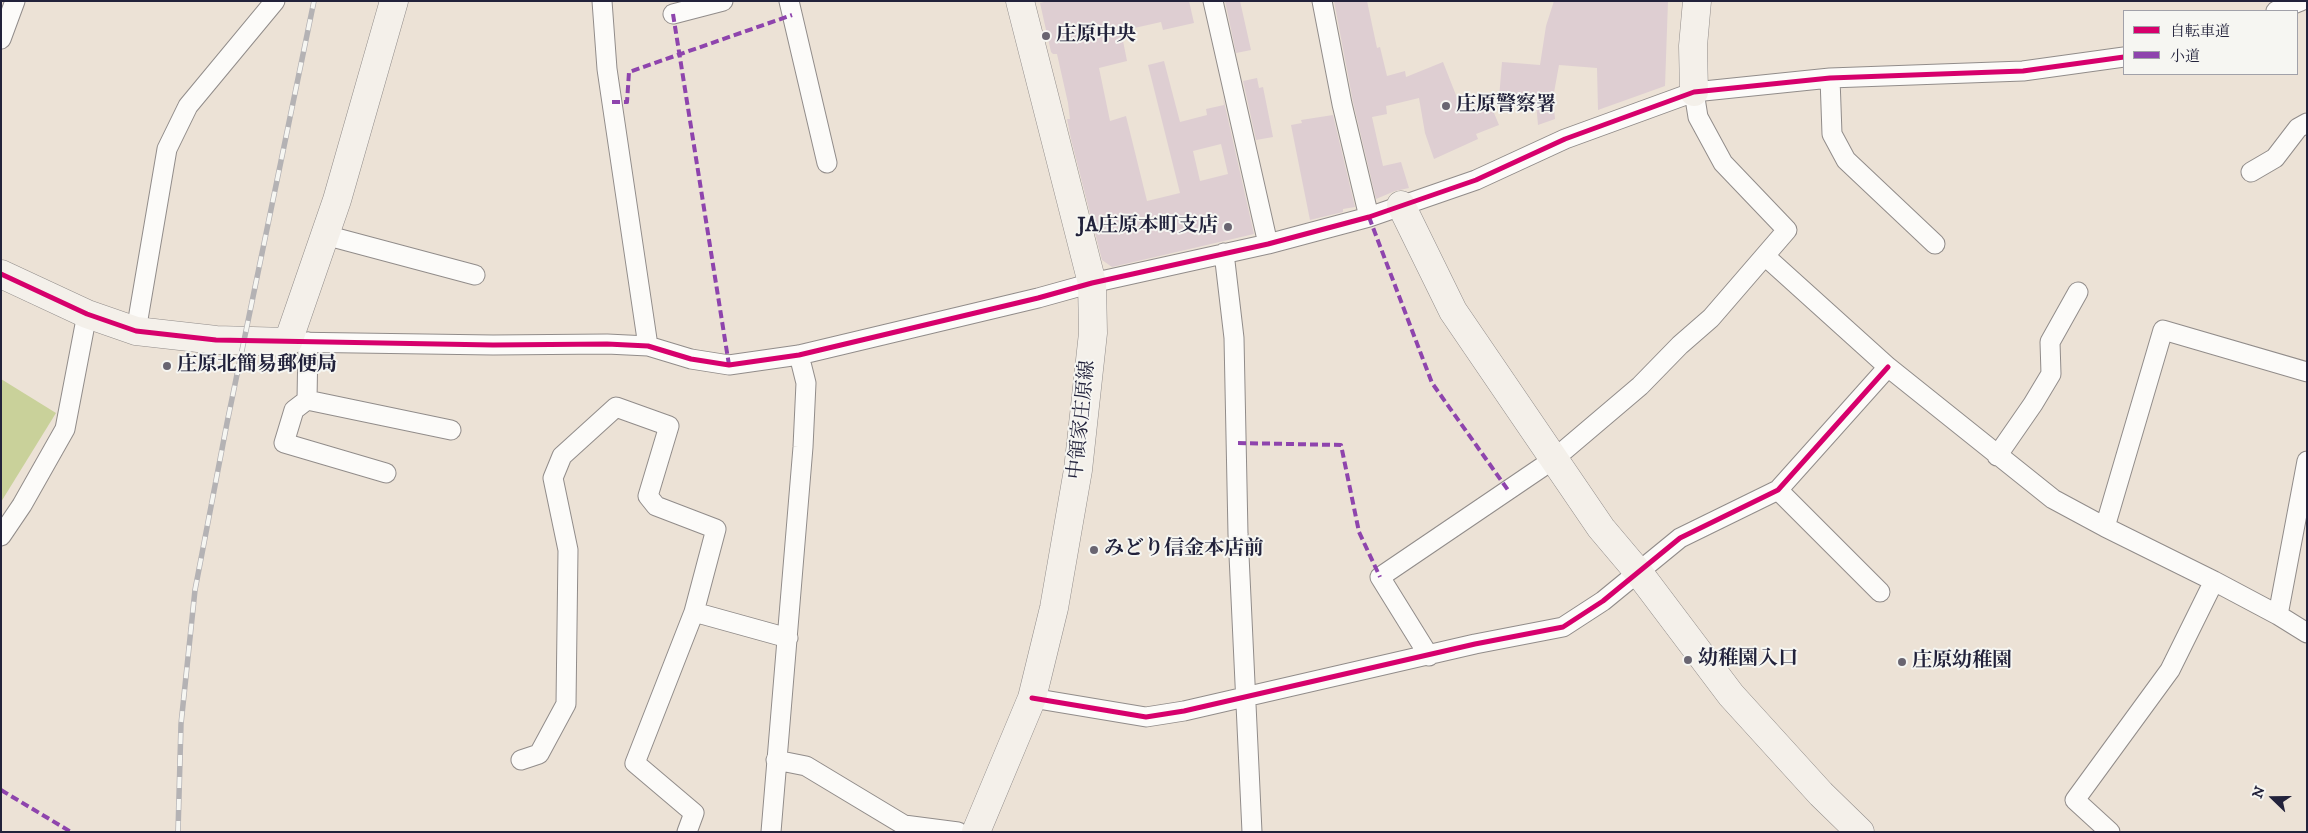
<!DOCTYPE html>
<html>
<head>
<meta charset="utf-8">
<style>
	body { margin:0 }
	#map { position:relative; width:2308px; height:833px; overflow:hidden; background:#ece2d6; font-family:"IM FELL DW Pica","Noto Serif JP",serif }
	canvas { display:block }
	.frame { position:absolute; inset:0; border:2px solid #22223b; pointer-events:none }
	.legend { position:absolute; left:2123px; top:10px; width:175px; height:65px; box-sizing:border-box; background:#f6f6f2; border:1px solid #a1a1a9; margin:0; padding:6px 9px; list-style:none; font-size:15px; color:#22223b }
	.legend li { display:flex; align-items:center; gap:10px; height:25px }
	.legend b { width:25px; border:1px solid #a1a1a9 }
	.north { position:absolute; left:2248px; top:773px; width:50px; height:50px; -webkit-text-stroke:4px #f6f6f2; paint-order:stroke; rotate:292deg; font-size:14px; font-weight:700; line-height:20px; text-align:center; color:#22223b }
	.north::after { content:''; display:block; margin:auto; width:18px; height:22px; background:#22223b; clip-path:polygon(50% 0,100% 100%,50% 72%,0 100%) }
</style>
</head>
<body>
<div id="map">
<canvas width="2308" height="833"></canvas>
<div class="frame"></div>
<ul class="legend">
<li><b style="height:6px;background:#d6006c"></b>自転車道</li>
<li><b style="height:6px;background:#8e44ad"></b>小道</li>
</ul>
<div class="north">N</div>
</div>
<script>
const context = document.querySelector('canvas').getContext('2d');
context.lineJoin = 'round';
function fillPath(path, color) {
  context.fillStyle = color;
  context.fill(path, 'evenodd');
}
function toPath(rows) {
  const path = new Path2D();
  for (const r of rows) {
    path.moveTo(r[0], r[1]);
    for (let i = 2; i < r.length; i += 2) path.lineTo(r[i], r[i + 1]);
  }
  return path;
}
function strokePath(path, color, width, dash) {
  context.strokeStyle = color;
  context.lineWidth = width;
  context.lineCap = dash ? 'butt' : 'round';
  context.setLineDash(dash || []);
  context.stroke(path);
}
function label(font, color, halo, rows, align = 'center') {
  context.font = font + ' "IM FELL DW Pica","Noto Serif JP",serif';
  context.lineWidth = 4;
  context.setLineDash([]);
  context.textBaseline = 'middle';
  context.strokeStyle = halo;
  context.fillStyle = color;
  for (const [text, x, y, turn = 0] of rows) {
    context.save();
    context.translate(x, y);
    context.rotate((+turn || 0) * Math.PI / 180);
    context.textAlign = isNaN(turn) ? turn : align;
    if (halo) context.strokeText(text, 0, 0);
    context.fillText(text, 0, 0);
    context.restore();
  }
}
fillPath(toPath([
	[1,379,56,413,1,502]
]), '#c9d19a');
fillPath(toPath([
	[1048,1,1189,1,1194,23,1163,30,1161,22,1121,31,1127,61,1099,68,1110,121,1126,116,1147,201,1180,193,1148,65,1164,61,1180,122,1207,115,1206,109,1224,105,1223,97,1254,234,1112,267,1102,260,1071,139,1067,119,1070,119,1068,103,1057,54,1053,54,1051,52,1040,3],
	[1221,144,1228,174,1200,181,1193,151],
	[1225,1,1240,1,1251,50,1236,53],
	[1334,1,1367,1,1377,48,1380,47,1387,76,1405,71,1406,77,1443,62,1463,113,1489,101,1499,125,1476,134,1478,139,1434,159,1425,133,1419,98,1386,106,1387,114,1372,117,1383,166,1401,162,1409,188,1395,191,1376,199,1353,102],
	[1554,1,1668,1,1665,86,1598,110,1597,68,1559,65,1553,98,1555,119,1538,125,1536,102,1499,98,1502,62,1540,65,1546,26],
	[1257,78,1259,88,1263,87,1273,137,1256,140,1243,81],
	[1333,115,1355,207,1343,209,1343,212,1310,220,1291,125,1302,123,1301,120]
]), '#deced2');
const street = toPath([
	[602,1,607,69,648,346],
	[789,1,827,163],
	[1213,1,1268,244],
	[1322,1,1342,104,1369,217],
	[2276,11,2301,1],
	[673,14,723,1],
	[1,39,15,1],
	[1830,78,1832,134,1846,160,1935,244],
	[2251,172,2275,158,2298,128,2307,123],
	[325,235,475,275],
	[1224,253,1234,338,1238,534,1252,832],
	[1765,256,1888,367,2053,499,2105,527,2214,581,2278,615,2307,633],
	[136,331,167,149,188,106,275,1],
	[288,342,493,345,607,344,648,346,691,359,729,365,799,355,1038,298,1092,283,1268,244,1369,217,1476,180,1565,139,1694,92,1830,78,2023,71,2124,57],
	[308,342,307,400,451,430],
	[307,400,294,410,284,443,386,473],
	[1997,456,2033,404,2051,374,2050,342,2078,292],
	[1778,490,1880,592],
	[2105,527,2163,330,2307,372],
	[1,536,22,505,65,429,87,314],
	[2278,615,2307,461],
	[1429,656,1380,577,1554,459,1640,386,1680,345,1711,318,1787,230,1723,163,1698,117,1694,92],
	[1032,698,1146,717,1184,711,1475,644,1563,627,1603,601,1680,538,1778,490,1888,367],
	[521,760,539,754,566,704,568,550,553,478,562,456,616,407,669,426,648,496,656,506,716,529,694,612],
	[776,760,806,766,904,825,958,832],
	[687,832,694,813,635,763,694,612,788,638],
	[771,832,803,447,806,383,799,355],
	[2110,832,2075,800,2170,670,2214,581]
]);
const secondary = toPath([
	[1694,92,1693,46,1697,1],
	[1401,205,1453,311,1601,528,1639,573,1731,695,1821,794,1860,832],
	[1,274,87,314,136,331,216,340,288,342,337,200,394,1],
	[976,832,1032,698,1054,608,1078,470,1093,333,1092,283,1020,1]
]);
strokePath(street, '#918c8a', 21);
strokePath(secondary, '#918c8a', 29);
strokePath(street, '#fcfbf9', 19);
strokePath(secondary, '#f4f0ea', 28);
const rail = toPath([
	[178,832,181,724,195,590,227,423,314,1]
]);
strokePath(rail, '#b4b2b4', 5.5);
strokePath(rail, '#f6f6f2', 4, [11]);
strokePath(toPath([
	[673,14,729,365],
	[612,102,627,102,629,72,792,15],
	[1369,217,1432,383,1508,490],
	[1238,443,1341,445,1359,532,1380,577],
	[1,790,71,832]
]), '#8e44ad', 4, [8, 4]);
strokePath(toPath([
	[1,274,87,314,136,331,216,340,493,345,607,344,648,346,691,359,729,365,799,355,1038,298,1092,283,1268,244,1369,217,1476,180,1565,139,1694,92,1830,78,2023,71,2124,57],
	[1032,698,1146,717,1184,711,1475,644,1563,627,1603,601,1680,538,1778,490,1888,367]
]), '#d6006c', 5);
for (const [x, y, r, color] of [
	[1046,36,5,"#696571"],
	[1446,106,5,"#696571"],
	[1228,227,5,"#696571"],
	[167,366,5,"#696571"],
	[1094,550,5,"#696571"],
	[1688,660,5,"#696571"],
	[1902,662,5,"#696571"]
]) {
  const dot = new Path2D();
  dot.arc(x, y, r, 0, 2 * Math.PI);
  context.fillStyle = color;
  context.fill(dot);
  strokePath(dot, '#f6f6f2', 2);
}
label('bold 20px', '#22223b', '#f6f6f2', [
	["庄原中央",1056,36],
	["庄原警察署",1456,106],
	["JA庄原本町支店",1218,227,"right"],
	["庄原北簡易郵便局",177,366],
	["みどり信金本店前",1104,550],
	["幼稚園入口",1698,660],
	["庄原幼稚園",1912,662]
], 'left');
label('20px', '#22223b', '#f6f6f2', [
	["中領家庄原線",1083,420,-84]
]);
</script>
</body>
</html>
